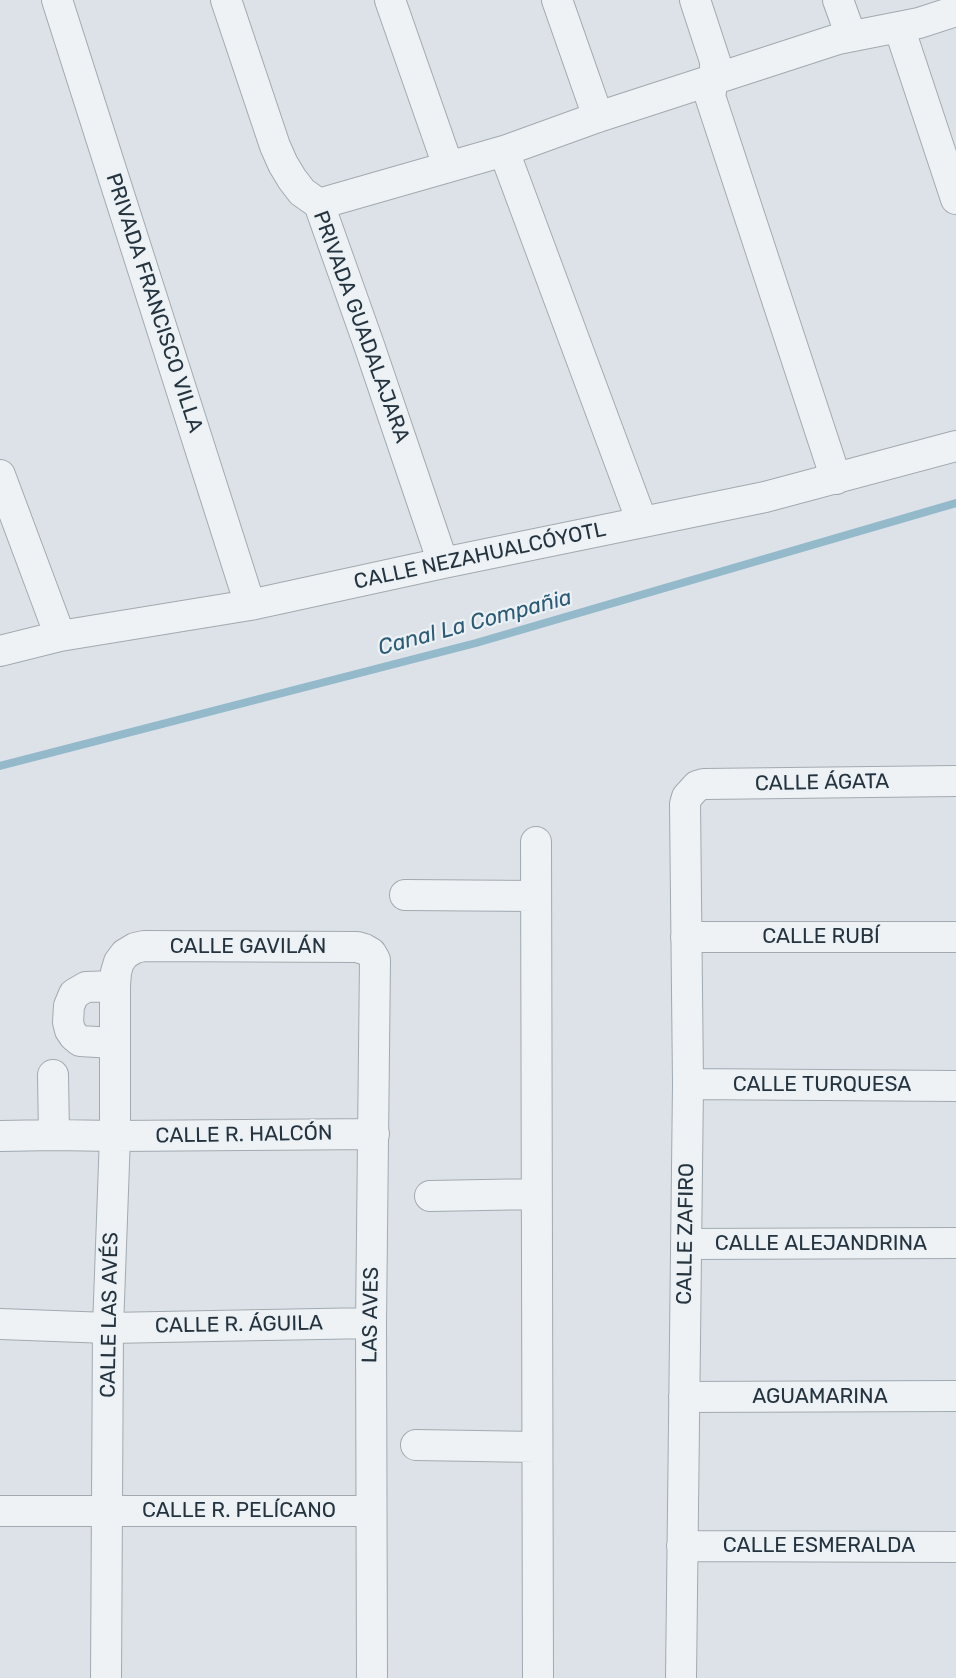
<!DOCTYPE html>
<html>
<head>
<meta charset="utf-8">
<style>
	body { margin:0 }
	canvas { display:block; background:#dce2e7 }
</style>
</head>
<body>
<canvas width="956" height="1678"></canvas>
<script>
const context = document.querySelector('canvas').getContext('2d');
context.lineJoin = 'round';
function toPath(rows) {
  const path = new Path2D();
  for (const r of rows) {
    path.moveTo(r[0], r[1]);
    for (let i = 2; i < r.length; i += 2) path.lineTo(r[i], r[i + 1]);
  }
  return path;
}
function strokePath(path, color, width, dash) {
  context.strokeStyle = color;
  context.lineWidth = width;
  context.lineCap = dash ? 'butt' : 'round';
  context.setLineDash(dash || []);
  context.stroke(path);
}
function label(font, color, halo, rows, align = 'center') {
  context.font = font + ' Rubik,sans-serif';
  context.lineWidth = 4.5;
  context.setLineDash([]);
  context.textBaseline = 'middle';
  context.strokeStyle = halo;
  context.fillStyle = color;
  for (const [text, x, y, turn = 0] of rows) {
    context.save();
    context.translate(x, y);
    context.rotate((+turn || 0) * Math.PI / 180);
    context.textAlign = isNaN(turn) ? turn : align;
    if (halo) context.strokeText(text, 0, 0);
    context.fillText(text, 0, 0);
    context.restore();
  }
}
strokePath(toPath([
	[0,766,476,643,956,503]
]), '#93b9cb', 8);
const street = toPath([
	[57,0,250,605],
	[226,0,275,146,283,164,292,179,302,192,319,204,369,345,443,563],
	[390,0,448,166],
	[557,0,598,117],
	[695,0,715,61,715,71,710,96,836,479],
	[838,0,851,36],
	[899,27,956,199],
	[504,151,642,522],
	[319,204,504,151,598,117,838,39,919,23,956,11],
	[0,475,60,636],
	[0,651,60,636,250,605,443,563,765,497,956,446],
	[536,842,538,1678],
	[405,895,536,896],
	[686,937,956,937],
	[114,1043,80,1041,74,1036,70,1030,68,1022,69,1006,74,994,86,987,115,986],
	[53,1075,54,1135],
	[688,1084,956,1086],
	[0,1136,54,1135,115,1136,374,1134],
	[430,1196,536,1194],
	[686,1244,956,1243],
	[0,1324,108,1328,371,1323],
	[684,1397,956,1396],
	[416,1445,536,1447],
	[0,1511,371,1511],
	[682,1546,956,1547],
	[106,1678,108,1328,115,1136,115,986,116,972,119,962,125,954,135,948,144,946,357,947,364,949,371,953,375,960,371,1323,372,1678],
	[681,1678,688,1084,685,804,687,797,697,786,704,784,956,781]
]);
strokePath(street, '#a1aab1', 32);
strokePath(street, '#eef2f5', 30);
label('21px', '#24333e', '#ebf1f5', [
	["PRIVADA FRANCISCO VILLA",154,303,72],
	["PRIVADA GUADALAJARA",361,327,70],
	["CALLE NEZAHUALCÓYOTL",480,556,-12],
	["CALLE ÁGATA",822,783,-1],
	["CALLE RUBÍ",821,937],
	["CALLE GAVILÁN",248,947],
	["CALLE TURQUESA",822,1085],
	["CALLE R. HALCÓN",244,1135,-1],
	["CALLE ZAFIRO",686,1234,-89],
	["CALLE ALEJANDRINA",821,1244],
	["CALLE LAS AVÉS",110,1315,-89],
	["LAS AVES",371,1315,-89],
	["CALLE R. ÁGUILA",239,1325,-1],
	["AGUAMARINA",820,1397],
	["CALLE R. PELÍCANO",239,1511],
	["CALLE ESMERALDA",819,1546]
]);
label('italic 22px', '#2c5b75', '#ebf1f5', [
	["Canal La Compañia",475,623,-15]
]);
</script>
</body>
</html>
